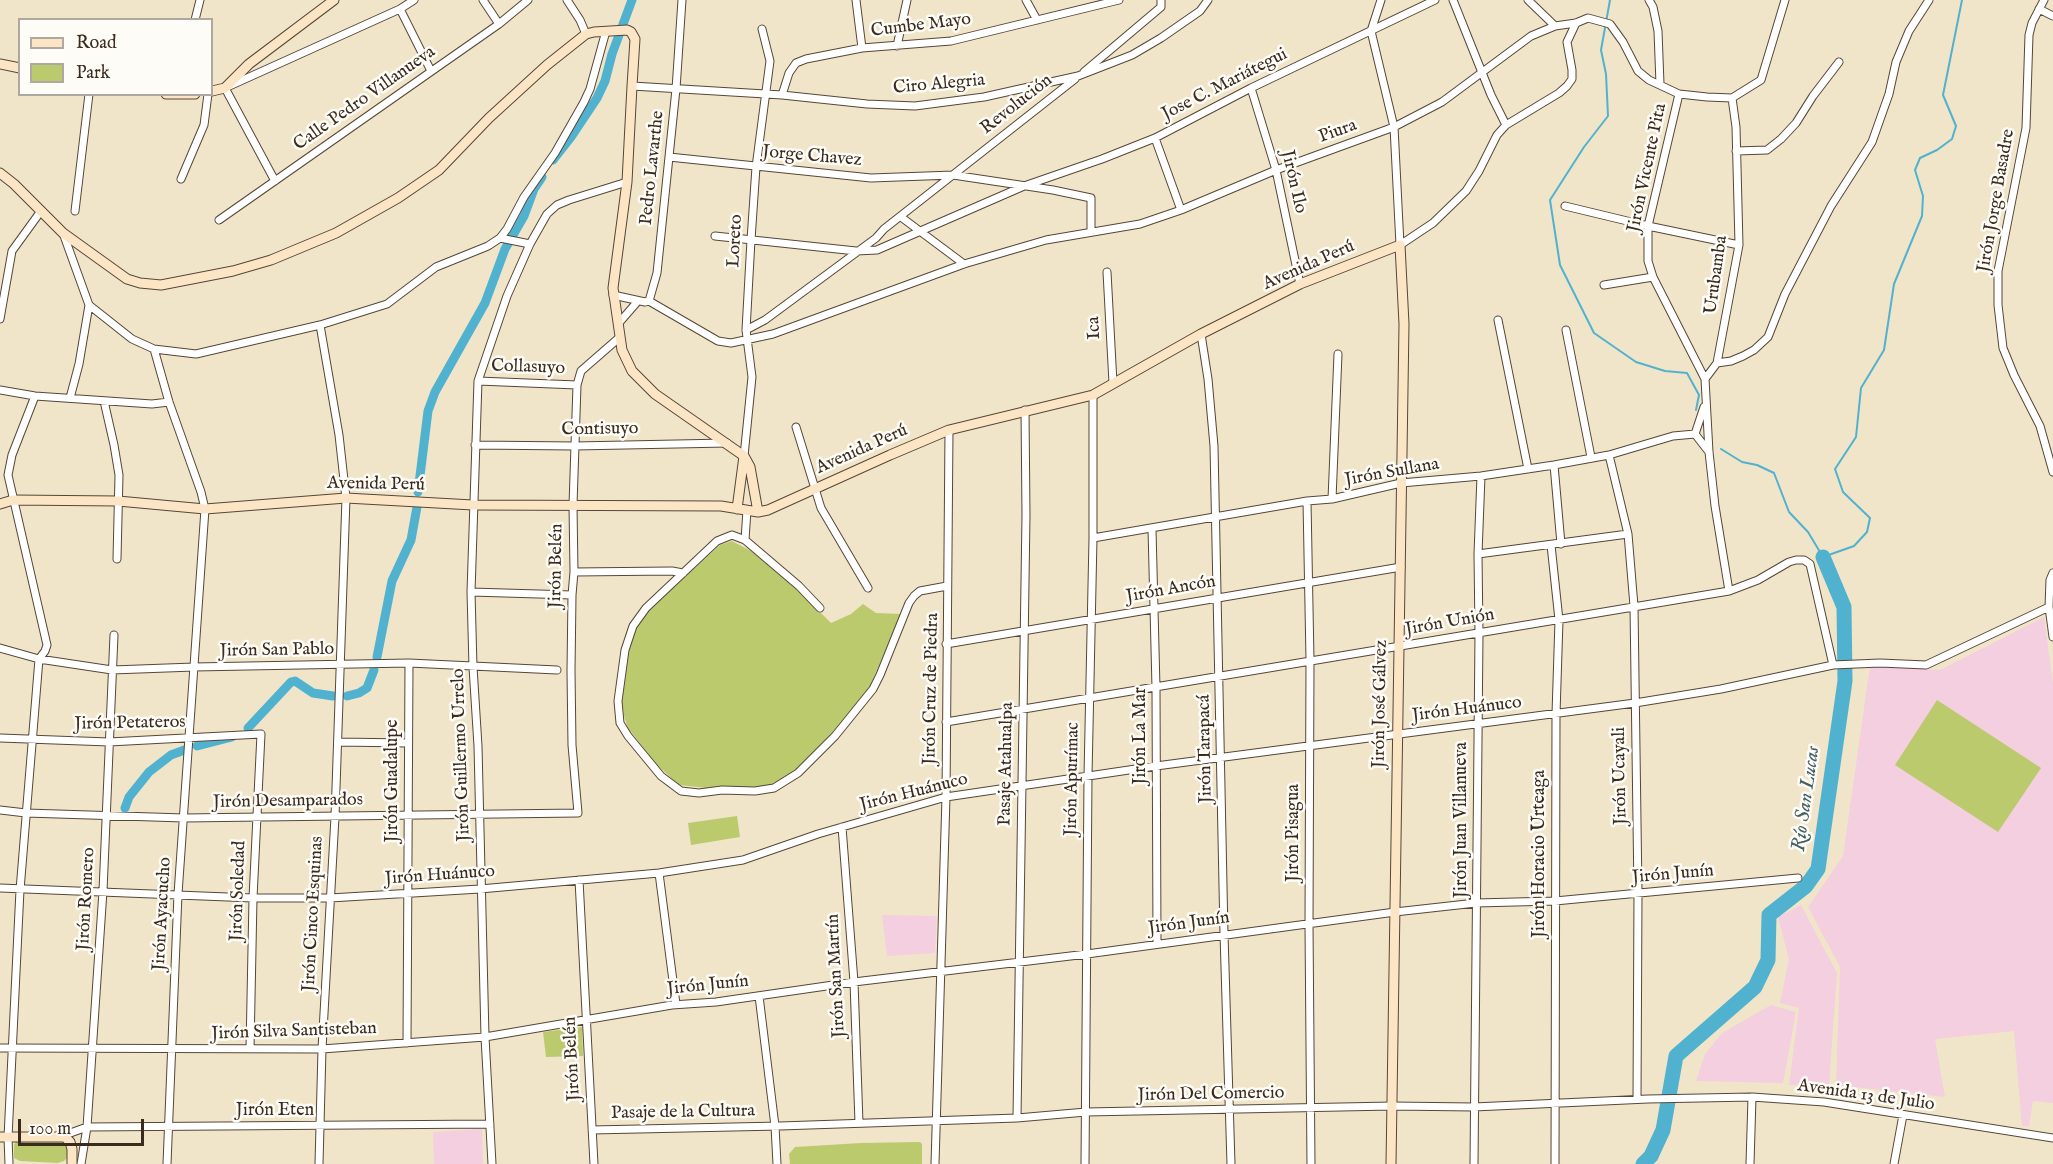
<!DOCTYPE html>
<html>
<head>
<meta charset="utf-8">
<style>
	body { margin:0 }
	#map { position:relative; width:2053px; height:1164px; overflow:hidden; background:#f1e5c9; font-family:"IM FELL English",serif }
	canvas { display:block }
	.legend { position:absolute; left:18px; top:18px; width:195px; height:78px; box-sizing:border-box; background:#fdfcf7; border:2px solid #afa8a0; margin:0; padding:8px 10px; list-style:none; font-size:18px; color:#3b2a1e }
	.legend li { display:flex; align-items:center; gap:12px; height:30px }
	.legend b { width:30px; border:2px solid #afa8a0 }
	.scale { position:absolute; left:18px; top:1119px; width:126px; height:27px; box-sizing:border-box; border:3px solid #3b2a1e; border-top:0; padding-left:8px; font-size:18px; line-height:21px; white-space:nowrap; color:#3b2a1e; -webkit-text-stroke:4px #fdfcf7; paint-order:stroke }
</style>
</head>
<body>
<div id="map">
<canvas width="2053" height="1164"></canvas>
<ul class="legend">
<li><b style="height:8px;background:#fce5c4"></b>Road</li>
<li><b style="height:16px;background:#baca6d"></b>Park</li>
</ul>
<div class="scale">100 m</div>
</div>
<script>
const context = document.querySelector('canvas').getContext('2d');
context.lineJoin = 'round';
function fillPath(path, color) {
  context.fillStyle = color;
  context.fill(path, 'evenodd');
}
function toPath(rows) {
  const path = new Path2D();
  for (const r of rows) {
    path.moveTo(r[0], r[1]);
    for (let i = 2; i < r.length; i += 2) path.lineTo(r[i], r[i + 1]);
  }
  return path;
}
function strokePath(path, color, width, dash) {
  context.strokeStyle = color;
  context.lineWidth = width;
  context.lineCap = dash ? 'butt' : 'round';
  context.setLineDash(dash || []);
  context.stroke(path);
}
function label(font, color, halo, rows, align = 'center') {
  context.font = font + ' "IM FELL English",serif';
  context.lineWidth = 5;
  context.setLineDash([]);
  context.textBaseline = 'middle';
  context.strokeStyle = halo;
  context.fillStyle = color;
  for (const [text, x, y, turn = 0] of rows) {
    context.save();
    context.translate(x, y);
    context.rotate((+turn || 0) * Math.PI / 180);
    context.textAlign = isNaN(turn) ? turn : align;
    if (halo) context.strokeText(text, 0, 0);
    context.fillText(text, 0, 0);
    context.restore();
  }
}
fillPath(toPath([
	[2044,617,2053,684,2053,1103,2033,1101,2029,1126,2022,1126,2014,1031,1935,1039,1945,1097,1836,1085,1840,967,1808,907,1843,856,1870,666,1940,670],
	[1801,905,1837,973,1829,1085,1789,1085,1799,1008,1780,1003,1789,959,1778,917],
	[882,915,937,916,935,953,887,956],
	[1771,1005,1796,1012,1783,1083,1696,1081,1705,1054,1722,1033],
	[482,1129,483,1164,434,1164,433,1132]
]), '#f3cfdf');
fillPath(toPath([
	[732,541,751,551,800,592,831,623,851,614,863,604,876,613,901,614,870,686,835,729,796,771,772,785,752,787,724,786,707,788,679,785,656,764,628,728,624,716,622,701,627,654,635,628,650,609,720,545],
	[1937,700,2041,768,1998,832,1895,765],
	[737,816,740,837,691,845,688,823],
	[582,1027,583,1056,546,1057,543,1032],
	[63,1140,67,1144,69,1156,64,1161,58,1163,20,1161,14,1158,14,1145,16,1141],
	[920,1142,922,1144,922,1164,790,1164,789,1154,795,1147,861,1143]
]), '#baca6d');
strokePath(toPath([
	[1610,0,1601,50,1606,74,1608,116,1584,147,1550,200,1560,265,1594,333,1636,362,1665,371,1687,373,1699,395,1696,410],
	[1721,449,1742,462,1757,465,1774,473,1789,512,1808,532,1823,557,1854,546,1867,532,1870,518,1843,492,1835,469,1856,437,1861,388,1884,350,1894,284,1922,216,1923,196,1915,170,1920,158,1937,150,1952,139,1956,126,1943,95,1962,0]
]), '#51b2d0', 2);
strokePath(toPath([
	[553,160,571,137,597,98,605,81,612,54,632,0],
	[418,492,428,411,435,392,485,303,505,249,524,216,534,189,542,177],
	[377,657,392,581,411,540,417,507],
	[347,696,359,693,367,688,374,670],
	[248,728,291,682,295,681,313,693,333,696],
	[197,746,232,737],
	[125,808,129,797,149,772,171,755,187,749]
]), '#51b2d0', 9);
strokePath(toPath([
	[1643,1164,1651,1156,1663,1130,1676,1056,1755,987,1768,960,1769,915,1806,886,1818,869,1845,681,1844,607,1823,557]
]), '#51b2d0', 15);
const street = toPath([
	[483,0,499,24],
	[567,0,580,20,586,34],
	[856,0,862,48],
	[1026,0,1037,20],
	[1381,0,1371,31,1394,127,1400,245],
	[1453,0,1491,95,1506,125],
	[1528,0,1555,26],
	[1649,0,1653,7,1658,31,1660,84],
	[2044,0,2032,23,2029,35,2026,128,1998,271,1998,305,2003,348,2014,375,2040,426,2053,472],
	[400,9,431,71],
	[2039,9,2053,16],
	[195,20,200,0],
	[897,46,907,0],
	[1084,72,1161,7,1161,0],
	[632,86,782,95,867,104,915,106,984,97,1078,76,1132,55,1161,38,1200,11,1208,0],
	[1251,88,1276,170,1300,284],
	[1679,94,1648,226,1648,261,1653,277,1705,379],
	[782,95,789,73,796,63,806,59,862,48,951,41,1119,0],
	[1155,138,1181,210],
	[1736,151,1767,150,1781,139,1796,123,1813,96,1839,62],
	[669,157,871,178,953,175,1053,190,1091,198,1091,231],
	[181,179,204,125,208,94],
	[275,181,225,88,400,9,414,0],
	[1565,206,1648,226,1739,245],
	[75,211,89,94],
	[901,217,964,264],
	[219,220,499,24,528,0],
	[63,233,89,305,79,364,70,398],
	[715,236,856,251,877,250,1024,186,1102,159,1155,138,1251,88,1435,0],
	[500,238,507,229,524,197,555,153,584,102,590,89,606,31],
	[1400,245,1433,223,1466,191,1479,171,1497,135,1506,125,1559,93,1567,86,1572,79,1572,70,1567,42,1576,23],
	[1107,272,1113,383],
	[1604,285,1653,277],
	[613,295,645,302,649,301,657,273,676,89,682,0],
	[649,301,718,341,731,343,773,334,964,264,1046,240,1140,224,1181,210,1276,170,1394,127,1442,102,1531,36,1555,26,1576,23,1588,18,1610,24,1623,42,1638,71,1649,80,1679,94,1707,97,1732,98,1761,80,1785,0],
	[89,305,132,339,154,349,196,354,320,325,387,304,436,267,488,246,500,238,530,244],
	[0,319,12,251,41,211],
	[1498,320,1528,469],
	[618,324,638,301],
	[746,330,765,320,876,238,884,229,1075,79],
	[1566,330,1591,457],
	[1201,334,1208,379,1214,446,1224,934,1231,1164],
	[154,349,169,402,201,492,205,509,178,894,167,1164],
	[1717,363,1731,361,1743,356,1754,350,1768,337,1785,294,1831,206,1872,142,1889,94,1896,62,1909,31,1929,0],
	[478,381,577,385],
	[0,390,35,396,152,404,169,402],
	[104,401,114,445,119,475,117,559],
	[1704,407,1695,434,1709,452],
	[796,427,821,508,868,588],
	[475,445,575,446,727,443],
	[1609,455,1628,534,1634,606,1638,893,1637,1099],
	[744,456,752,377,746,330,751,240,756,167,770,61,762,29],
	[1554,465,1561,544],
	[1332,499,1338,354],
	[1307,501,1310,660,1309,925,1311,1164],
	[1152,529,1156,688,1157,943],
	[1093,538,1307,501,1332,499,1401,483,1481,476,1554,465,1609,455,1673,436,1695,434],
	[745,540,747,510],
	[1551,545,1559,620,1556,714,1555,1164],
	[1478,554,1628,534],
	[574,572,672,571,683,573],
	[2053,573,2050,580,2049,607,2053,637],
	[1729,591,1715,506,1709,452,1705,379,1717,363,1739,245,1736,127,1732,98],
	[471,592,572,595],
	[820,608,799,586,745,540,732,535,717,541,646,608,633,626,625,650,618,701,620,723,628,736,661,776,681,791,699,793,722,790,755,791,774,788,798,773,835,736,873,689,880,675,909,603,914,596,920,591,947,586],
	[946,644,1401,567],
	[0,648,39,659,112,670,194,667,409,663,557,670],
	[946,722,1729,591,1758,580,1789,562,1796,560,1804,560,1810,564,1833,665],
	[0,738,109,742,261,734,253,898,250,1049],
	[338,742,408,743],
	[0,810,26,813,184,818,578,813,572,745,571,671,572,595,574,572,573,505,577,385,581,371,620,337],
	[842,827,854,982,859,1123],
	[659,873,676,1004],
	[579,880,594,1164],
	[0,888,253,898,330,898,480,889,659,873,743,860,818,834,946,797,1156,766,1635,703,1721,689,1833,665,1880,663,1926,665,2049,607],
	[759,996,775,1126,777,1164],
	[407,1043,409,663],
	[0,1048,322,1049,485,1037,672,1005,716,1002,854,982,1087,954,1395,912,1476,903,1555,901,1798,878],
	[1017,1118,1026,515,1025,410],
	[592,1130,780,1126,1017,1118,1086,1112,1392,1106,1474,1107,1648,1099,1752,1097,1824,1102,2053,1138],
	[62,1136,87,1127,490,1124],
	[9,1164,8,1137,20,890,39,659,45,651,47,645,8,475,12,455,35,396],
	[81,1164,87,1127,103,891,114,635],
	[319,1164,322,1049,335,817,346,498,339,435,320,325],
	[492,1164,485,1037,478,746,473,667,471,592,478,381,507,296,530,244,547,214,557,205,569,200,627,182],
	[935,1164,946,797,949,430],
	[1085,1164,1088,776,1093,538,1093,395],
	[1474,1164,1479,634,1478,554,1481,476],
	[1750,1164,1752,1097],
	[1894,1164,1903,1115]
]);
const secondary = toPath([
	[0,64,20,68],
	[212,91,225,88,249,64,334,0],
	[166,94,195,94],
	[0,173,14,184,63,233,127,279,140,283,161,285,233,271,271,260,336,233,398,198,439,170,489,118,547,65,586,34,594,32,627,30,631,32,635,39,632,86,627,182,613,288,622,350,632,371,655,394,744,456,750,467,758,512],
	[0,504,13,500,118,501,205,509,346,498,473,505,721,506,758,512,768,510,890,455,949,430,1093,395,1201,334,1300,284,1400,245,1404,324,1391,1164],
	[737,509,744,456],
	[0,1137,65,1137,70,1142,72,1149,72,1164]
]);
strokePath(street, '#564638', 9);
strokePath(secondary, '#564638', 11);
strokePath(street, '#fff', 7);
strokePath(secondary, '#fce5c4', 9);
label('18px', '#3b2a1e', '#fdfcf7', [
	["Cumbe Mayo",921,26,-7],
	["Ciro Alegria",939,85,-5],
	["Jose C. Mariátegui",1225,85,-27],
	["Calle Pedro Villanueva",365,99,-35],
	["Revolución",1017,105,-38],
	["Piura",1338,132,-20],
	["Jorge Chavez",812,157,5],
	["Pedro Lavarthe",653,168,-84],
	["Jirón Vicente Pita",1648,168,-78],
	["Jirón Ilo",1293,182,77],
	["Jirón Jorge Basadre",1997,201,-80],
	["Loreto",736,241,-87],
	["Avenida Perú",1309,266,-24],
	["Urubamba",1717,275,-82],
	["Ica",1095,328,-93],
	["Collasuyo",528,368,2],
	["Contisuyo",600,430,-1],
	["Avenida Perú",862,450,-24],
	["Jirón Sullana",1392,473,-10],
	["Avenida Perú",376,485,1],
	["Jirón Belén",557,566,-89],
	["Jirón Ancón",1171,590,-10],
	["Jirón Unión",1450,623,-10],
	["Jirón San Pablo",277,651,-1],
	["Jirón Cruz de Piedra",932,689,-89],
	["Jirón José Gálvez",1381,704,-89],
	["Jirón Huánuco",1467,710,-7],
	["Jirón Petateros",130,724,-1],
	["Jirón La Mar",1141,736,-90],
	["Jirón Tarapacá",1206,749,-91],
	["Jirón Guillermo Urrelo",462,755,-92],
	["Pasaje Atahualpa",1007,764,-89],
	["Jirón Ucayali",1621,776,-91],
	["Jirón Apurímac",1073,779,-89],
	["Jirón Guadalupe",393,781,-90],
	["Jirón Huánuco",914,793,-14],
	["Jirón Desamparados",288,802,-1],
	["Jirón Juan Villanueva",1462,820,-90],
	["Jirón Pisagua",1294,833,-90],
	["Jirón Horacio Urteaga",1540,854,-90],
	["Jirón Junín",1673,875,-5],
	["Jirón Huánuco",440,876,-4],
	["Jirón Soledad",239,891,-88],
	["Jirón Romero",87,899,-87],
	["Jirón Ayacucho",163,914,-87],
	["Jirón Cinco Esquinas",314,914,-87],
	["Jirón Junín",1189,924,-8],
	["Jirón San Martín",837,976,-93],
	["Jirón Junín",708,986,-6],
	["Jirón Silva Santisteban",294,1032,-2],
	["Jirón Belén",573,1059,-93],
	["Jirón Del Comercio",1211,1095,-1],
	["Avenida 13 de Julio",1866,1096,8],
	["Jirón Eten",275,1111],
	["Pasaje de la Cultura",683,1113,-1]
]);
label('italic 20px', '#446065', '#fdfcf7', [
	["Río San Lucas",1807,799,-82]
]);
</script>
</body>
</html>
